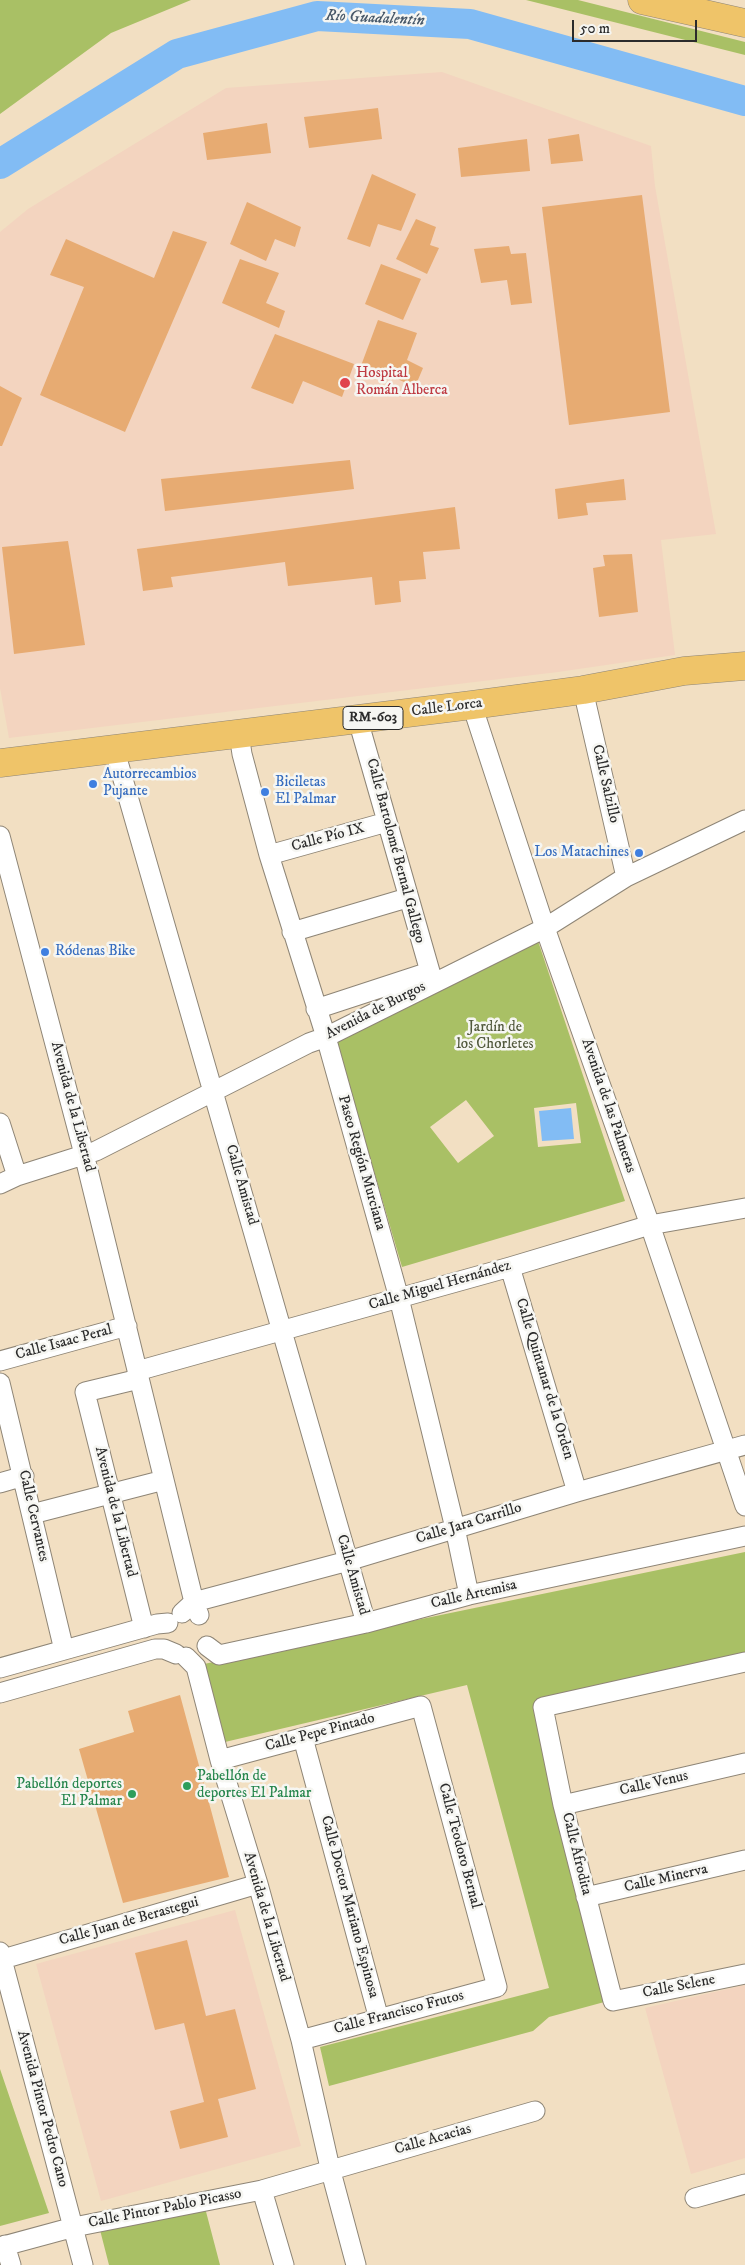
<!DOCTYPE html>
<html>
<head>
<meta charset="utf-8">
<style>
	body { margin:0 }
	#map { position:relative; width:745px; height:2265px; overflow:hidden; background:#f2dfc2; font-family:"IM FELL DW Pica",serif }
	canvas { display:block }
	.scale { position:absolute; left:572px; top:20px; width:125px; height:22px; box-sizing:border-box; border:2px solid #2b2b2b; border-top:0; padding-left:6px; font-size:15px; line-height:18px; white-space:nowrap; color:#2b2b2b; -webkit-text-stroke:4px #f6f6f2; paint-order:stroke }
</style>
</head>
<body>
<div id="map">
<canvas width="745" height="2265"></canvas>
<div class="scale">50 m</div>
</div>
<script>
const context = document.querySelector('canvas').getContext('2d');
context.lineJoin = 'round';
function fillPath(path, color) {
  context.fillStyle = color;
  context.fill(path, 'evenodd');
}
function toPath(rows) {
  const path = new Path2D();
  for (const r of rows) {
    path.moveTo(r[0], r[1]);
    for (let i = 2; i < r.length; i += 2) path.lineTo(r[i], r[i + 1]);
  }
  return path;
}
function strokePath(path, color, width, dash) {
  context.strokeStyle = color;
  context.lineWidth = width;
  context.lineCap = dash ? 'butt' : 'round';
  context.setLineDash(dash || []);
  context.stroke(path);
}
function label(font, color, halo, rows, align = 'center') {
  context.font = font + ' "IM FELL DW Pica",serif';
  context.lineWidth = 5;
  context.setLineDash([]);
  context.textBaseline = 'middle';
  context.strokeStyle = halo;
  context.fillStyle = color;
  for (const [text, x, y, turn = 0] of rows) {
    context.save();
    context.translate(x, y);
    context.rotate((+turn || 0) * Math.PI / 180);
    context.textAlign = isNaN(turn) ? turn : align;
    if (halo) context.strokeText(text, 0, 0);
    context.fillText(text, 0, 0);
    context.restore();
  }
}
fillPath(toPath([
	[442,72,651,146,655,186,716,534,661,540,675,655,558,672,9,738,0,688,0,232,28,209,226,88],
	[235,1910,301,2146,101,2201,36,1964],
	[745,1985,745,2158,691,2174,645,2008]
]), '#f3d4bf');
fillPath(toPath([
	[0,0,191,0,111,33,0,114],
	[526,0,578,0,745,42,745,55],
	[537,938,625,1201,402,1267,335,1038],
	[466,1100,494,1136,458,1163,430,1127],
	[576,1103,581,1143,538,1147,534,1108],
	[745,1552,745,1656,537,1701,608,2001,549,2017,533,2031,329,2086,320,2047,549,1988,467,1685,225,1742,204,1664],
	[0,2069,49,2213,0,2226],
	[204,2204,220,2265,109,2265,100,2230]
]), '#a9c065');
fillPath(toPath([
	[571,1108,574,1139,542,1141,539,1111]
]), '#82bcf4');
strokePath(toPath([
	[0,164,177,54,317,16,470,24,745,101]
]), '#82bcf4', 30);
fillPath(toPath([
	[378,108,382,139,309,148,304,117],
	[267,123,271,153,207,160,203,133],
	[579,134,583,161,551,164,548,139],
	[527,139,530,171,461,177,458,148],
	[372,174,416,194,401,231,378,224,370,247,347,239],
	[642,195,670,412,569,425,542,207],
	[247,202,301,227,295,247,275,239,266,261,230,244],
	[416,219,436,227,430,245,439,248,427,274,396,259],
	[173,231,207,242,125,432,40,395,84,287,50,275,66,239,154,278],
	[509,246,511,254,526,253,532,303,511,305,507,280,481,283,474,249],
	[240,259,279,273,266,303,285,311,279,328,222,303],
	[381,264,421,279,403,320,365,304],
	[378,320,417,333,407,360,423,368,415,387,362,363],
	[275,334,354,364,342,397,303,381,293,404,251,388],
	[0,386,22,398,2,446,0,446],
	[350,460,354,489,165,511,161,479],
	[624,479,626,500,586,503,588,515,558,519,555,489],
	[455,507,460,549,423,552,426,579,399,581,401,602,375,605,372,577,288,586,285,562,171,577,173,587,143,591,137,549],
	[68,541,85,645,14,654,2,547],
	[632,554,638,612,599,617,593,568,605,566,603,555],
	[180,1695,229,1877,123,1903,79,1749,134,1732,128,1711],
	[187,1940,206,2016,235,2009,256,2089,218,2099,228,2137,180,2149,170,2111,204,2102,184,2023,155,2030,135,1953]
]), '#e7ab72');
const street = toPath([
	[583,690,626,877],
	[472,705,545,928,650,1225,745,1506],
	[358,720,433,982],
	[239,734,242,754,269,855,326,1037,399,1298,455,1528,469,1595],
	[114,748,366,1623],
	[0,836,84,1154,194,1602,199,1615],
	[269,855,387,822],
	[292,932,407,898],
	[316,1009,429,972],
	[0,1123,17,1176],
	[0,1184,17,1176,96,1151,309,1043,326,1037,545,928,626,877,745,820],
	[510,1267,577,1492],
	[0,1361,127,1326],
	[137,1371,510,1267,650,1225,745,1208],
	[139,1379,85,1392,144,1628],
	[0,1383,64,1650],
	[0,1483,24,1476],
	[32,1514,164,1480],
	[182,1613,194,1602,348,1561,577,1492,745,1445],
	[207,1646,219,1655,366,1623,469,1595,745,1536],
	[186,1657,196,1667,220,1760,258,1884,301,2040,330,2168,356,2265],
	[745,1662,543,1707,563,1805,613,2001,745,1974],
	[0,1668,157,1624,168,1623],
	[0,1693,155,1649,164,1649,176,1654],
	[303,1738,379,2019],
	[220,1760,421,1706,497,1987,301,2040],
	[563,1805,745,1763],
	[586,1897,745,1860],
	[0,1952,83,2265],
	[0,1960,258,1884],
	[262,2190,284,2265],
	[695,2198,745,2184],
	[5,2245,11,2265],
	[0,2247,74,2227,262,2190,535,2111]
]);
const primary = toPath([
	[0,763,472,705,583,690,684,671,745,666]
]);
const highway = toPath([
	[642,0,745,23]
]);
strokePath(street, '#8e8576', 21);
strokePath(primary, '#8e8576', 29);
strokePath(highway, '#8e8576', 29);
strokePath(street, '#fff', 19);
strokePath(primary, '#efc469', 28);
strokePath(highway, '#efc469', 28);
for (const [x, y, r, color] of [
	[345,383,6,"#e0444e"],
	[93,784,5,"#3f7fe0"],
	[265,792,5,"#3f7fe0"],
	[639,853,5,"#3f7fe0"],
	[45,952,5,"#3f7fe0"],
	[187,1786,5,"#2e9e5b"],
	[132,1794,5,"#2e9e5b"]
]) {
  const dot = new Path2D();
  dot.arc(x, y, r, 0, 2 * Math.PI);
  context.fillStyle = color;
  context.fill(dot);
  strokePath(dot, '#f6f6f2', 2);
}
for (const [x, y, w] of [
	[373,718,60]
]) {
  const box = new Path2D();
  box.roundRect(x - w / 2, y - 11.5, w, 23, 4);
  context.fillStyle = '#f6f6f2';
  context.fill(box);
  strokePath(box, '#2b2b2b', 1);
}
label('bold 14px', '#2b2b2b', null, [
	["RM-603",373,718]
]);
label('15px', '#be3a42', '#f6f6f2', [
	["Hospital",356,374],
	["Román Alberca",356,391]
], 'left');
label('15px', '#2b2b2b', '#f6f6f2', [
	["Calle Lorca",447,708,-7],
	["Calle Salzillo",605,784,77],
	["Calle Pío IX",328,838,-15],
	["Calle Bartolomé Bernal Gallego",395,851,75],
	["Avenida de Burgos",376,1011,-27],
	["Avenida de las Palmeras",608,1106,71],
	["Avenida de la Libertad",72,1107,75],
	["Paseo Región Murciana",361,1163,74],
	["Calle Amistad",241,1185,74],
	["Calle Miguel Hernández",440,1286,-16],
	["Calle Isaac Peral",64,1343,-15],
	["Calle Quintanar de la Orden",544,1379,73],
	["Avenida de la Libertad",115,1512,76],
	["Calle Cervantes",33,1516,77],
	["Calle Jara Carrillo",469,1524,-17],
	["Calle Amistad",352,1575,74],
	["Calle Artemisa",474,1595,-13],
	["Calle Pepe Pintado",320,1733,-15],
	["Calle Venus",654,1784,-13],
	["Calle Teodoro Bernal",459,1846,75],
	["Calle Afrodita",576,1854,76],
	["Calle Minerva",666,1879,-13],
	["Calle Doctor Mariano Espinosa",349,1907,75],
	["Avenida de la Libertad",266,1917,74],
	["Calle Juan de Berastegui",129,1922,-16],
	["Calle Selene",679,1987,-11],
	["Calle Francisco Frutos",399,2013,-15],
	["Avenida Pintor Pedro Cano",42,2109,75],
	["Calle Acacias",433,2140,-16],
	["Calle Pintor Pablo Picasso",165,2209,-11]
]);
label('15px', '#366cbe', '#f6f6f2', [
	["Autorrecambios",103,775],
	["Pujante",103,792],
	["Biciletas",275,783],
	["El Palmar",275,800],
	["Los Matachines",629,853,"right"],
	["Ródenas Bike",55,952]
], 'left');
label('15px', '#51583c', '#f6f6f2', [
	["Jardín de",495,1028],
	["los Chorletes",495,1045]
]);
label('15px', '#27864d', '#f6f6f2', [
	["Pabellón de",197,1777],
	["deportes El Palmar",197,1794],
	["Pabellón deportes",122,1785,"right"],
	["El Palmar",122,1802,"right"]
], 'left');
label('italic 16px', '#455667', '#f6f6f2', [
	["Río Guadalentín",375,19,3]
]);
</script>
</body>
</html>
